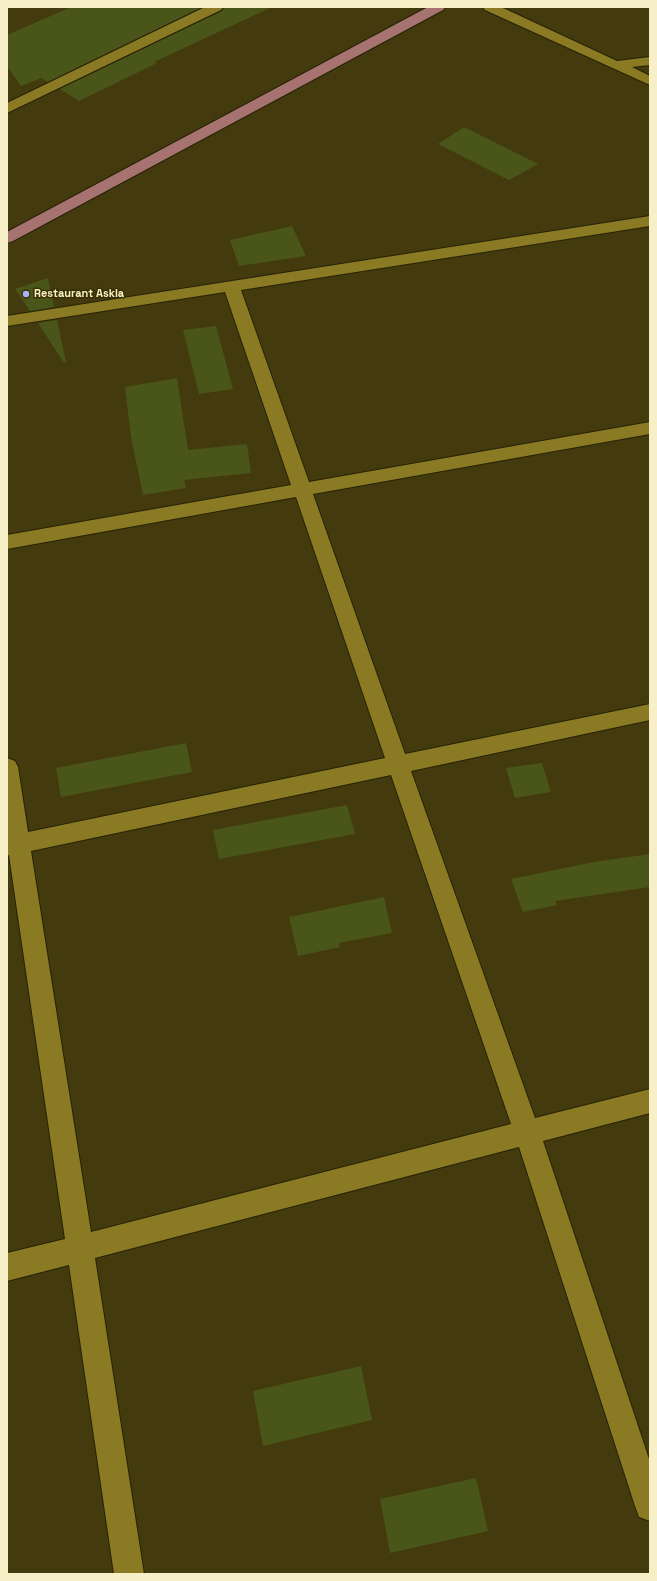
<!DOCTYPE html>
<html>
<head>
<meta charset="utf-8">
<style>
	body { margin:0 }
	#map { position:relative; width:657px; height:1581px; overflow:hidden; background:#433b0d; font-family:"Space Grotesk",sans-serif }
	canvas { display:block }
	.frame { position:absolute; inset:0; border:8px solid #f7efc7; pointer-events:none }
</style>
</head>
<body>
<div id="map">
<canvas width="657" height="1581"></canvas>
<div class="frame"></div>
</div>
<script>
const context = document.querySelector('canvas').getContext('2d');
context.lineJoin = 'round';
function fillPath(path, color) {
  context.fillStyle = color;
  context.fill(path, 'evenodd');
}
function toPath(rows) {
  const path = new Path2D();
  for (const r of rows) {
    path.moveTo(r[0], r[1]);
    for (let i = 2; i < r.length; i += 2) path.lineTo(r[i], r[i + 1]);
  }
  return path;
}
function strokePath(path, color, width, dash) {
  context.strokeStyle = color;
  context.lineWidth = width;
  context.lineCap = dash ? 'butt' : 'round';
  context.setLineDash(dash || []);
  context.stroke(path);
}
function label(font, color, halo, rows, align = 'center') {
  context.font = font + ' "Space Grotesk",sans-serif';
  context.lineWidth = 3;
  context.setLineDash([]);
  context.textBaseline = 'middle';
  context.strokeStyle = halo;
  context.fillStyle = color;
  for (const [text, x, y, turn = 0] of rows) {
    context.save();
    context.translate(x, y);
    context.rotate((+turn || 0) * Math.PI / 180);
    context.textAlign = isNaN(turn) ? turn : align;
    if (halo) context.strokeText(text, 0, 0);
    context.fillText(text, 0, 0);
    context.restore();
  }
}
fillPath(toPath([
	[71,7,202,7,48,82,41,78,21,86,7,66,7,35],
	[224,7,272,7,154,62,157,63,79,101,60,89,222,11],
	[464,127,538,164,509,180,438,144],
	[292,226,306,256,239,266,230,240],
	[48,278,54,307,30,311,15,289],
	[57,320,66,362,64,363,38,323],
	[216,326,233,389,199,394,183,330],
	[177,378,188,450,247,444,251,473,184,480,186,488,143,495,131,437,125,387],
	[186,743,192,772,61,797,56,768],
	[542,763,551,792,515,798,506,768],
	[347,805,355,834,219,859,213,830],
	[650,854,650,887,555,901,557,905,523,912,511,879,594,862],
	[384,897,392,933,339,943,340,947,298,956,289,917],
	[361,1366,372,1420,263,1446,253,1391],
	[476,1478,488,1531,390,1553,380,1499]
]), '#4a5519');
const minor = toPath([
	[205,7,223,7,221,10,7,113,7,103,205,7],
	[483,7,501,7,617,61,650,57,650,65,632,67,650,76,650,85,485,10,483,7],
	[650,216,650,226,241,290,309,482,650,422,650,434,313,494,405,754,650,704,650,720,411,771,535,1118,650,1089,650,1113,543,1141,650,1462,650,1521,639,1517,635,1506,519,1147,95,1258,144,1574,114,1574,69,1265,7,1281,7,1253,65,1239,9,855,7,856,7,758,15,761,18,767,28,832,385,758,296,497,7,549,7,535,291,485,225,292,7,326,7,316,650,216],
	[391,775,511,1124,91,1232,31,851,391,775]
]);
const major = toPath([
	[428,7,445,7,443,10,13,241,7,243,7,232,428,7]
]);
strokePath(minor, '#272207', 2);
strokePath(major, '#272207', 2);
fillPath(minor, '#897a23');
fillPath(major, '#a77370');
for (const [x, y, r, color] of [
	[26,294,4,"#a8b0fc"]
]) {
  const dot = new Path2D();
  dot.arc(x, y, r, 0, 2 * Math.PI);
  context.fillStyle = color;
  context.fill(dot);
  strokePath(dot, '#383001', 1.5);
}
label('bold 11px', '#f7efc7', '#383001', [
	["Restaurant Askia",34,294]
], 'left');
</script>
</body>
</html>
